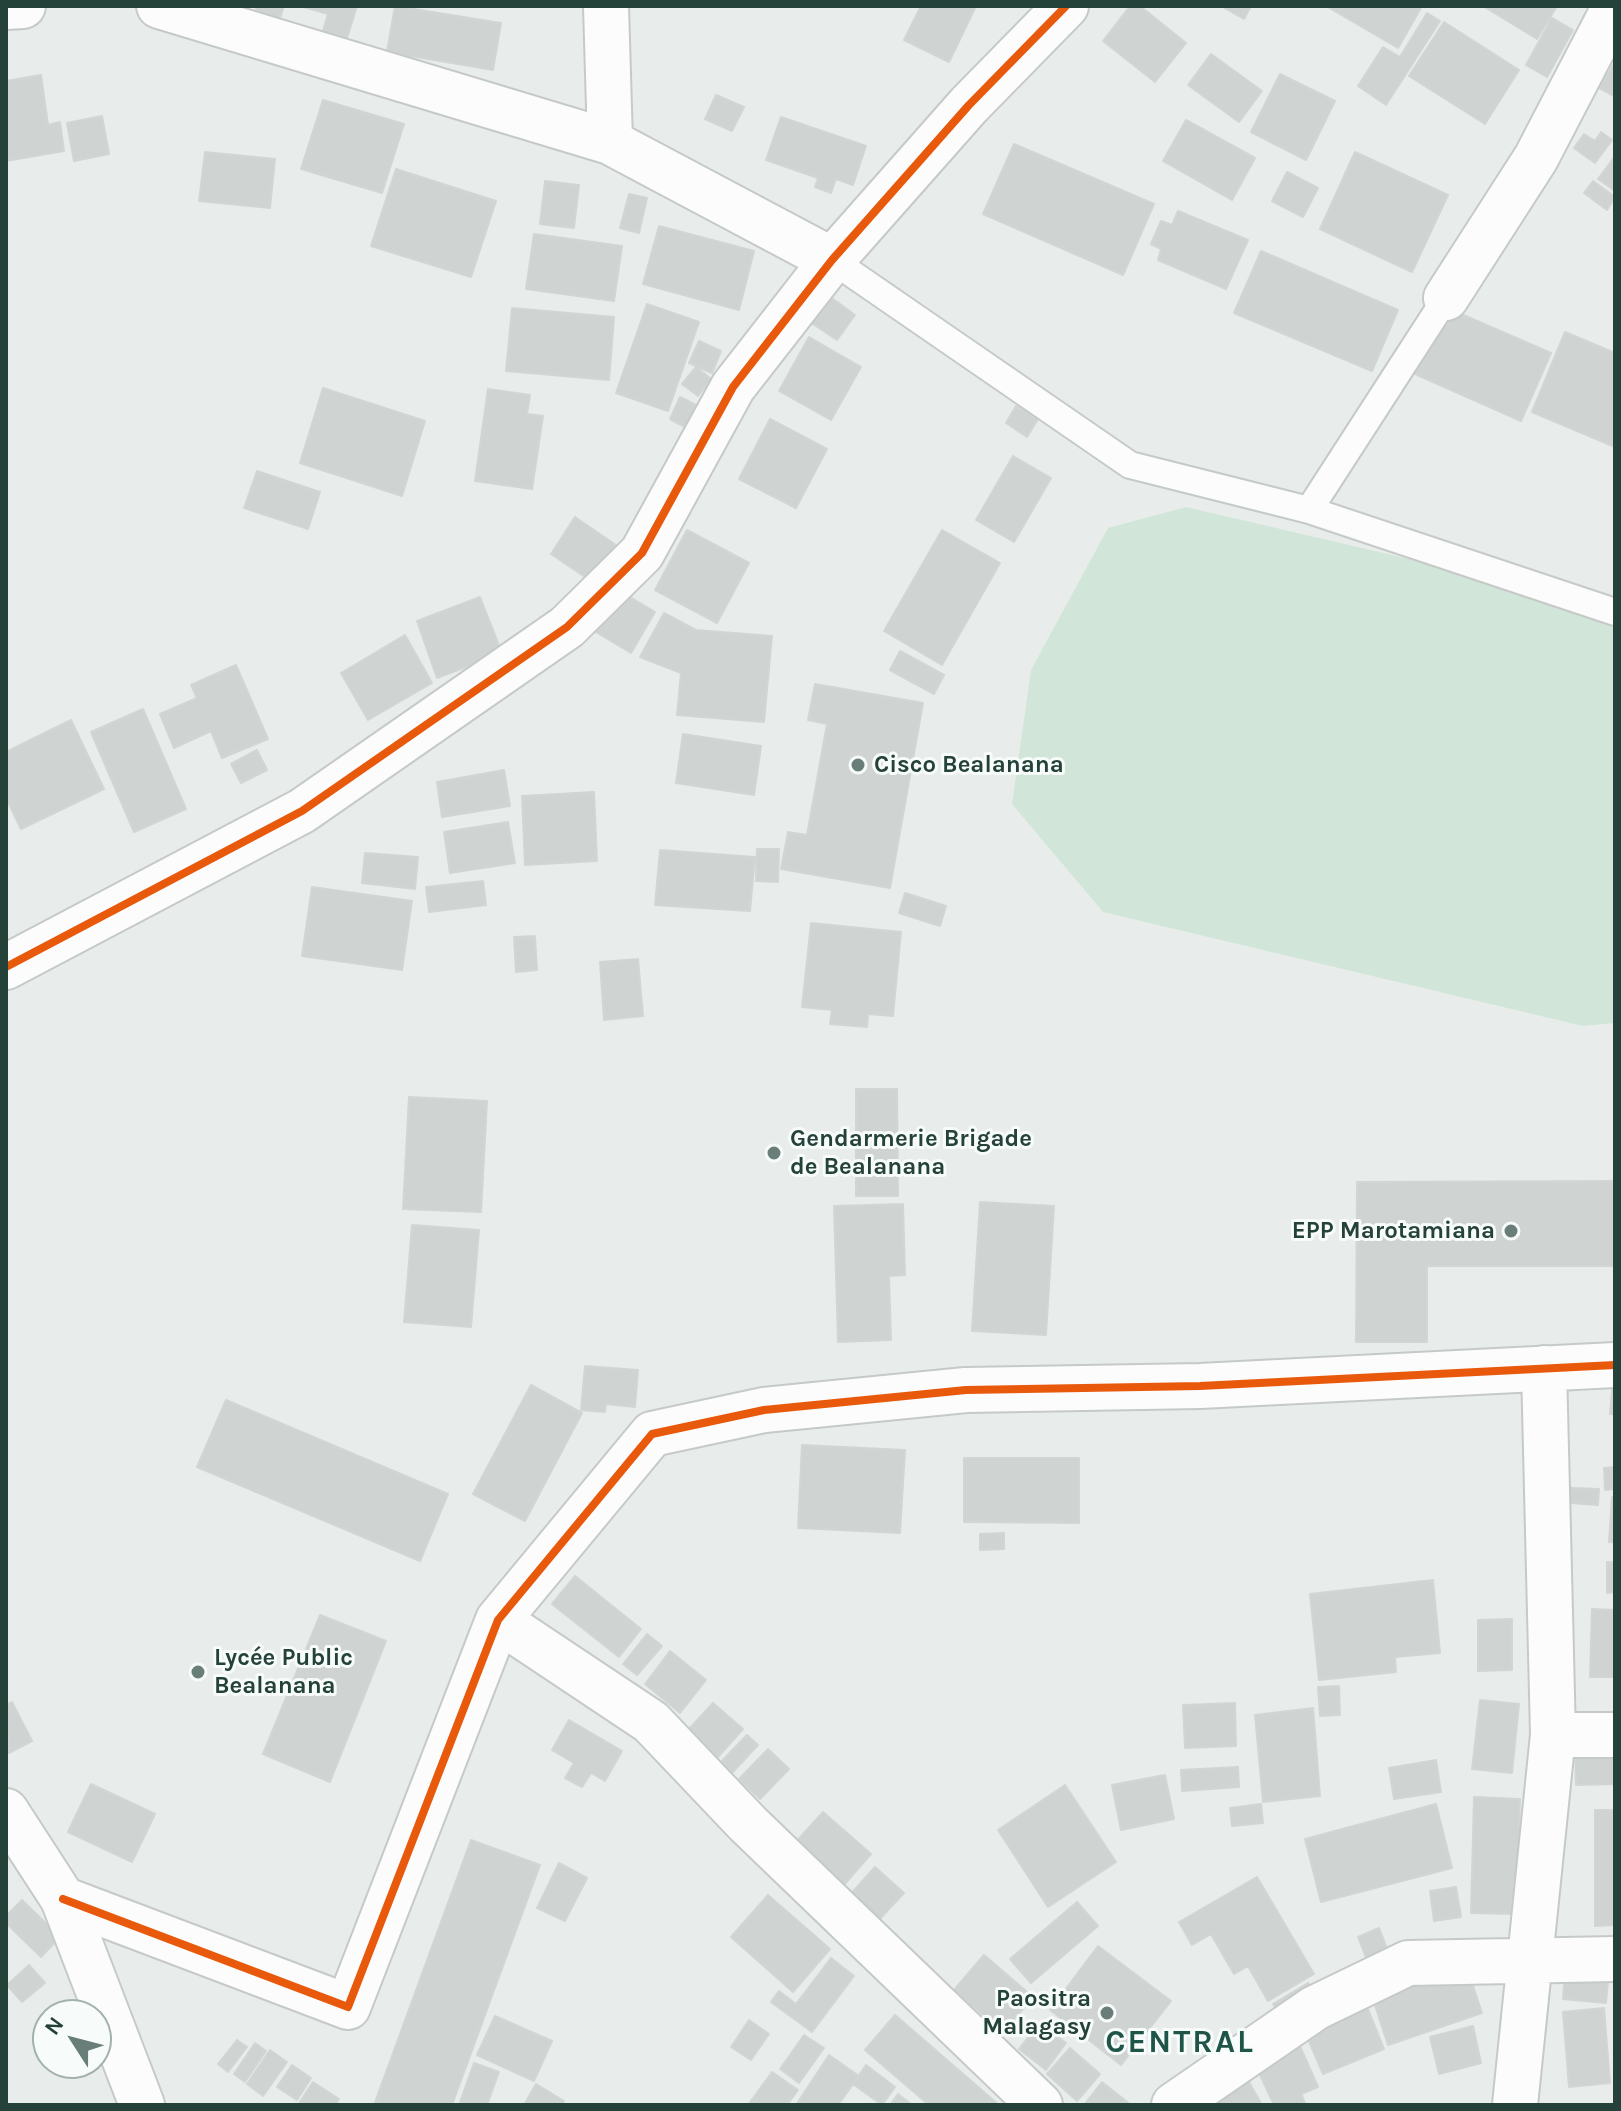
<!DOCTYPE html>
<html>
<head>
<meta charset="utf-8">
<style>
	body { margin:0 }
	#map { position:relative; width:1621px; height:2111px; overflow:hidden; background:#e8edeb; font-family:Karla,sans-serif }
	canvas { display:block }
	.frame { position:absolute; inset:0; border:8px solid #24423a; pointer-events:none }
	.north { position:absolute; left:32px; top:1999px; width:80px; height:80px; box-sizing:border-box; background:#f7fbf9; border:2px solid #a3b1ad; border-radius:50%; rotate:306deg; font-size:22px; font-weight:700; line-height:32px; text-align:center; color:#24423a }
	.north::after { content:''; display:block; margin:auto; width:28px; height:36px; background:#697e78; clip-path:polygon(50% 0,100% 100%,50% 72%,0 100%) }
</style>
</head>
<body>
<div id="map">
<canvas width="1621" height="2111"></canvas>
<div class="frame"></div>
<div class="north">N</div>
</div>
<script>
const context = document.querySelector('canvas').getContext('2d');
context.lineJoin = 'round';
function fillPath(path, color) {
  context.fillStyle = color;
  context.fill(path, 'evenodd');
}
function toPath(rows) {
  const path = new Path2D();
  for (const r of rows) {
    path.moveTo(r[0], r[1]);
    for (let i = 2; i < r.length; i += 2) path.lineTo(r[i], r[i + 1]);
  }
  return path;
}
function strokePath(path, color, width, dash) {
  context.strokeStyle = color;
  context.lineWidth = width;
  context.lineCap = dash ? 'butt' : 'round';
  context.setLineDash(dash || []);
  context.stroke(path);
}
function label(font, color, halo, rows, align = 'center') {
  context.font = font + ' Karla,sans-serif';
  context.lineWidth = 6;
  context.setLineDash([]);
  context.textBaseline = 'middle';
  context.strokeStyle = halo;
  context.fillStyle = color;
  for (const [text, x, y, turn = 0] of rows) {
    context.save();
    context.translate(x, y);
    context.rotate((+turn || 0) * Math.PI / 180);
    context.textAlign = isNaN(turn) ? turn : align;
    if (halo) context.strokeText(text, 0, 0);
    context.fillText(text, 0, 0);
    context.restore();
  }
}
fillPath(toPath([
	[1186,507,1615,607,1615,1023,1583,1026,1103,912,1012,804,1031,670,1108,528]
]), '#d1e6d8');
const building = toPath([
	[257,6,284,6,279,21,255,13,257,6],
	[300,6,357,6,347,38,323,31,328,14,300,6],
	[395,6,501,23,493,70,387,52,395,6],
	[921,6,976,6,949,62,904,40,921,6],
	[1130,6,1140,6,1186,43,1155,82,1103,41,1130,6],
	[1221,6,1251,6,1244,19,1221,6],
	[1326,6,1422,6,1398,48,1326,6],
	[1483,6,1557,6,1537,39,1483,6],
	[1427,13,1440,21,1386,105,1358,86,1383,47,1400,57,1427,13],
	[1552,18,1573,30,1547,77,1526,65,1552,18],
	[1444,22,1519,70,1485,124,1409,76,1444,22],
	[1211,54,1262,91,1239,122,1188,85,1211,54],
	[1615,62,1615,97,1599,88,1615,62],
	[1280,74,1335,101,1306,160,1251,132,1280,74],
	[41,75,48,125,60,122,64,151,6,161,6,81,41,75],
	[716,95,744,107,732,131,705,119,716,95],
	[323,100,404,124,382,193,301,169,323,100],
	[102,116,109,154,74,161,67,123,102,116],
	[781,117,866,146,853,185,836,179,831,193,815,187,818,178,766,160,781,117],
	[1186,120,1255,158,1232,200,1163,161,1186,120],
	[1601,132,1612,140,1595,163,1574,148,1584,134,1595,141,1601,132],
	[1014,144,1154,204,1123,275,983,214,1014,144],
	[205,152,275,159,270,208,199,201,205,152],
	[1355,152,1448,195,1412,272,1320,229,1355,152],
	[1615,156,1615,191,1598,179,1615,156],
	[396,169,496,201,471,277,371,246,396,169],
	[1287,172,1318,188,1303,217,1272,201,1287,172],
	[545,181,579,185,574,228,540,224,545,181],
	[1593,181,1615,197,1607,210,1584,193,1593,181],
	[629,194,647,198,639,233,620,228,629,194],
	[1178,211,1248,240,1226,289,1158,260,1161,249,1151,244,1161,221,1172,225,1178,211],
	[659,226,754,251,739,310,643,284,659,226],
	[534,234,622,246,614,301,526,289,534,234],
	[1261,251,1398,310,1372,371,1234,313,1261,251],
	[829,296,855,315,837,340,810,322,829,296],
	[647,304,699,322,668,411,616,393,647,304],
	[1445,307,1551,353,1521,421,1415,374,1445,307],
	[512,308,614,317,609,380,506,371,512,308],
	[1565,332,1615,353,1615,447,1532,412,1565,332],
	[809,337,861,367,831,420,779,391,809,337],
	[699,341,721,351,712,373,689,363,699,341],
	[696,367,711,379,698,396,682,384,696,367],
	[323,388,425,421,402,496,300,463,323,388],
	[488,389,530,395,527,414,543,416,532,489,475,481,488,389],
	[680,397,696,405,685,427,670,419,680,397],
	[1016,406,1038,419,1027,437,1006,423,1016,406],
	[770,419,827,449,796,508,739,479,770,419],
	[1013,456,1051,478,1014,542,976,520,1013,456],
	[257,471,320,492,308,529,244,508,257,471],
	[575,517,616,545,591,581,551,554,575,517],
	[687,530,749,563,717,623,655,590,687,530],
	[942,530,1000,563,942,665,884,631,942,530],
	[620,591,655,612,631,653,586,626,620,591],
	[480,597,502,653,437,678,417,621,480,597],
	[664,613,696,630,772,636,764,722,677,715,681,673,640,657,664,613],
	[405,635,432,683,368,720,341,673,405,635],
	[900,651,944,675,934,694,890,670,900,651],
	[236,665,268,739,222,758,211,731,174,748,160,714,197,698,191,685,236,665],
	[815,684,923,703,890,888,781,869,788,832,807,835,827,724,808,720,815,684],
	[143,709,186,809,134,832,91,732,143,709],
	[71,720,104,789,21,829,6,798,6,752,71,720],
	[683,734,761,746,754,795,676,783,683,734],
	[257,750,267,770,241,783,231,764,257,750],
	[504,770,510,806,442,817,437,782,504,770],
	[594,792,597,861,525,865,522,796,594,792],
	[508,822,515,863,450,873,444,832,508,822],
	[757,849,779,849,778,882,756,881,757,849],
	[660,850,755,857,750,911,655,905,660,850],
	[365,853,418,857,415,889,362,883,365,853],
	[483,881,486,905,429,912,426,887,483,881],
	[312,887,412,901,402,970,302,956,312,887],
	[905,893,946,906,940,926,899,913,905,893],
	[811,923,901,932,893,1016,868,1014,867,1027,830,1024,832,1010,802,1007,811,923],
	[535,936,537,970,516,972,514,937,535,936],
	[638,959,643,1016,604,1020,600,962,638,959],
	[856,1089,897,1089,898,1196,856,1196,856,1089],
	[409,1097,487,1101,481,1212,403,1209,409,1097],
	[1615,1181,1615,1266,1427,1266,1427,1342,1356,1342,1357,1182,1615,1181],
	[980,1202,1054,1206,1046,1335,972,1331,980,1202],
	[903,1204,905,1275,889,1276,891,1340,838,1342,834,1206,903,1204],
	[412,1225,479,1230,471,1327,404,1322,412,1225],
	[585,1366,638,1370,635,1407,606,1404,605,1412,581,1410,585,1366],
	[1613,1380,1615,1380,1615,1414,1610,1414,1613,1380],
	[531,1385,582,1413,525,1521,473,1494,531,1385],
	[226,1400,448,1494,420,1561,197,1467,226,1400],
	[802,1445,905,1450,900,1533,798,1528,802,1445],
	[964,1458,1079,1458,1079,1523,964,1522,964,1458],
	[1615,1467,1615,1489,1605,1490,1604,1468,1615,1467],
	[1571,1488,1599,1489,1598,1505,1571,1503,1571,1488],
	[1612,1497,1615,1497,1615,1542,1609,1542,1612,1497],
	[1004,1533,1004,1549,980,1550,980,1534,1004,1533],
	[1607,1562,1615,1562,1615,1592,1607,1593,1607,1562],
	[575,1576,641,1629,619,1657,552,1604,575,1576],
	[1433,1580,1440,1653,1395,1657,1396,1672,1319,1680,1310,1594,1433,1580],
	[1592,1609,1615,1610,1615,1677,1590,1677,1592,1609],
	[320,1615,386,1641,330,1782,263,1754,320,1615],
	[1512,1619,1512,1670,1478,1671,1478,1620,1512,1619],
	[647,1634,662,1646,637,1675,623,1664,647,1634],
	[670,1651,706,1680,680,1713,645,1684,670,1651],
	[1339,1686,1340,1715,1320,1716,1318,1687,1339,1686],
	[1480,1700,1519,1704,1512,1773,1472,1769,1480,1700],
	[12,1702,32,1741,9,1753,6,1705,12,1702],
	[713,1703,743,1729,718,1757,688,1730,713,1703],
	[1235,1703,1236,1746,1185,1748,1183,1705,1235,1703],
	[1313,1708,1320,1796,1263,1802,1255,1715,1313,1708],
	[569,1720,622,1751,605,1781,591,1773,582,1787,565,1778,574,1763,552,1750,569,1720],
	[747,1735,758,1745,732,1773,721,1762,747,1735],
	[1575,1741,1615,1741,1615,1784,1576,1785,1575,1741],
	[768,1749,789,1769,760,1799,739,1779,768,1749],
	[1436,1760,1441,1792,1394,1799,1389,1768,1436,1760],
	[1238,1767,1239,1787,1182,1791,1181,1770,1238,1767],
	[1165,1775,1174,1819,1121,1830,1112,1785,1165,1775],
	[91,1784,155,1814,132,1862,68,1832,91,1784],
	[1065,1785,1116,1862,1048,1907,998,1830,1065,1785],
	[1474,1797,1520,1799,1516,1914,1471,1913,1474,1797],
	[1261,1804,1263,1823,1232,1826,1230,1808,1261,1804],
	[1436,1804,1452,1868,1321,1902,1305,1839,1436,1804],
	[1595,1810,1615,1810,1615,1925,1595,1926,1595,1810],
	[823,1812,871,1854,843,1886,795,1843,823,1812],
	[471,1840,540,1865,452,2105,374,2105,471,1840],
	[559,1863,587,1878,565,1921,537,1908,559,1863],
	[875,1867,904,1893,876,1923,848,1897,875,1867],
	[1257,1877,1314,1974,1268,2001,1248,1966,1234,1974,1211,1934,1192,1945,1179,1922,1257,1877],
	[1456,1887,1461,1917,1434,1921,1430,1891,1456,1887],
	[768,1895,830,1949,793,1992,731,1937,768,1895],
	[22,1900,60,1937,41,1957,6,1923,6,1916,22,1900],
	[1077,1902,1098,1926,1031,1983,1010,1959,1077,1902],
	[1379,1928,1388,1951,1367,1960,1358,1937,1379,1928],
	[1098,1946,1171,2001,1121,2065,1050,2010,1098,1946],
	[984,1955,1033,1997,1003,2032,954,1990,984,1955],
	[831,1958,854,1976,812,2032,771,2002,779,1991,796,2004,831,1958],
	[29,1965,45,1983,22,2002,7,1985,29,1965],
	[1466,1965,1482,2013,1388,2045,1372,1996,1466,1965],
	[1565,1969,1609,1971,1606,2003,1563,1999,1565,1969],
	[1308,1983,1317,1999,1283,2020,1273,2004,1308,1983],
	[1364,1999,1384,2049,1323,2074,1302,2025,1364,1999],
	[1604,2008,1610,2083,1569,2087,1563,2012,1604,2008],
	[895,2015,999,2105,929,2105,865,2050,895,2015],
	[495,2016,552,2041,534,2081,477,2055,495,2016],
	[749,2020,769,2034,751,2060,731,2047,749,2020],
	[1039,2023,1066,2043,1046,2070,1019,2049,1039,2023],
	[1473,2026,1481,2063,1439,2074,1430,2037,1473,2026],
	[804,2035,824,2048,799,2083,780,2069,804,2035],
	[237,2040,247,2047,228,2072,218,2064,237,2040],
	[255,2043,266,2051,245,2082,234,2074,255,2043],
	[1300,2046,1318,2087,1301,2094,1306,2105,1274,2105,1256,2066,1300,2046],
	[1070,2048,1100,2074,1077,2101,1047,2074,1070,2048],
	[270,2050,287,2062,263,2096,247,2084,270,2050],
	[829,2055,859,2076,838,2105,796,2105,829,2055],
	[474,2063,499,2072,487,2105,459,2105,474,2063],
	[292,2065,311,2078,297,2100,277,2087,292,2065],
	[866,2065,895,2087,882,2105,853,2084,866,2065],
	[772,2072,798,2090,787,2105,748,2105,772,2072],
	[1246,2077,1262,2105,1206,2105,1246,2077],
	[313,2082,339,2099,335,2105,298,2105,313,2082],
	[1102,2082,1131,2105,1084,2105,1102,2082],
	[536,2084,564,2101,562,2105,524,2105,536,2084],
	[898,2094,912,2105,890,2105,898,2094]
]);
fillPath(building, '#cfd4d2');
strokePath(building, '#d1d6d4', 2);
const lane = toPath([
	[832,260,1130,465,1309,510,1615,612],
	[1309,510,1446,298]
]);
const street = toPath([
	[159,6,610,142,832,260],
	[606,6,610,142],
	[6,7,23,6],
	[1446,298,1536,158,1615,6],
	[6,967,302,811,567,627,642,553,733,387,832,260,969,105,1066,6],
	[498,1620,651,1722,748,1824,1040,2105],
	[1553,1735,1615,1735],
	[6,1811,63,1899,142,2105],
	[63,1899,348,2007,498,1620,652,1434,764,1410,966,1390,1200,1386,1615,1365],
	[1174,2105,1315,2008,1408,1963,1615,1959],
	[1515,2105,1553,1735,1544,1368]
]);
strokePath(lane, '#c5cac8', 30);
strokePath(street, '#c5cac8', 48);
strokePath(lane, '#fcfcfc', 26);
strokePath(street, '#fcfcfc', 44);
strokePath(toPath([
	[6,967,302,811,567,627,642,553,733,387,832,260,969,105,1066,6],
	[63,1899,348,2007,498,1620,652,1434,764,1410,966,1390,1200,1386,1615,1365]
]), '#e8590c', 8);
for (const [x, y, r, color] of [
	[858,765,8,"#697e78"],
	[774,1153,8,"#697e78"],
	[1511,1231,8,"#697e78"],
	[198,1672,8,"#697e78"],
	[1107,2013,8,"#697e78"]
]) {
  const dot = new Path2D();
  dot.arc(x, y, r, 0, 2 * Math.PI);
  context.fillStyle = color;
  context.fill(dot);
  strokePath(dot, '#f7fbf9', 3);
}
label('bold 24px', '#24423a', '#f7fbf9', [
	["Cisco Bealanana",874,765],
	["Gendarmerie Brigade",790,1139],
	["de Bealanana",790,1167],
	["EPP Marotamiana",1495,1231,"right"],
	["Lycée Public",214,1658],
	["Bealanana",214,1686],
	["Paositra",1091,1999,"right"],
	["Malagasy",1091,2027,"right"]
], 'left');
context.letterSpacing = '2px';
label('bold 32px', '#1f5548', '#f7fbf9', [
	["CENTRAL",1180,2043]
]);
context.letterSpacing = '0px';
</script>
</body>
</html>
